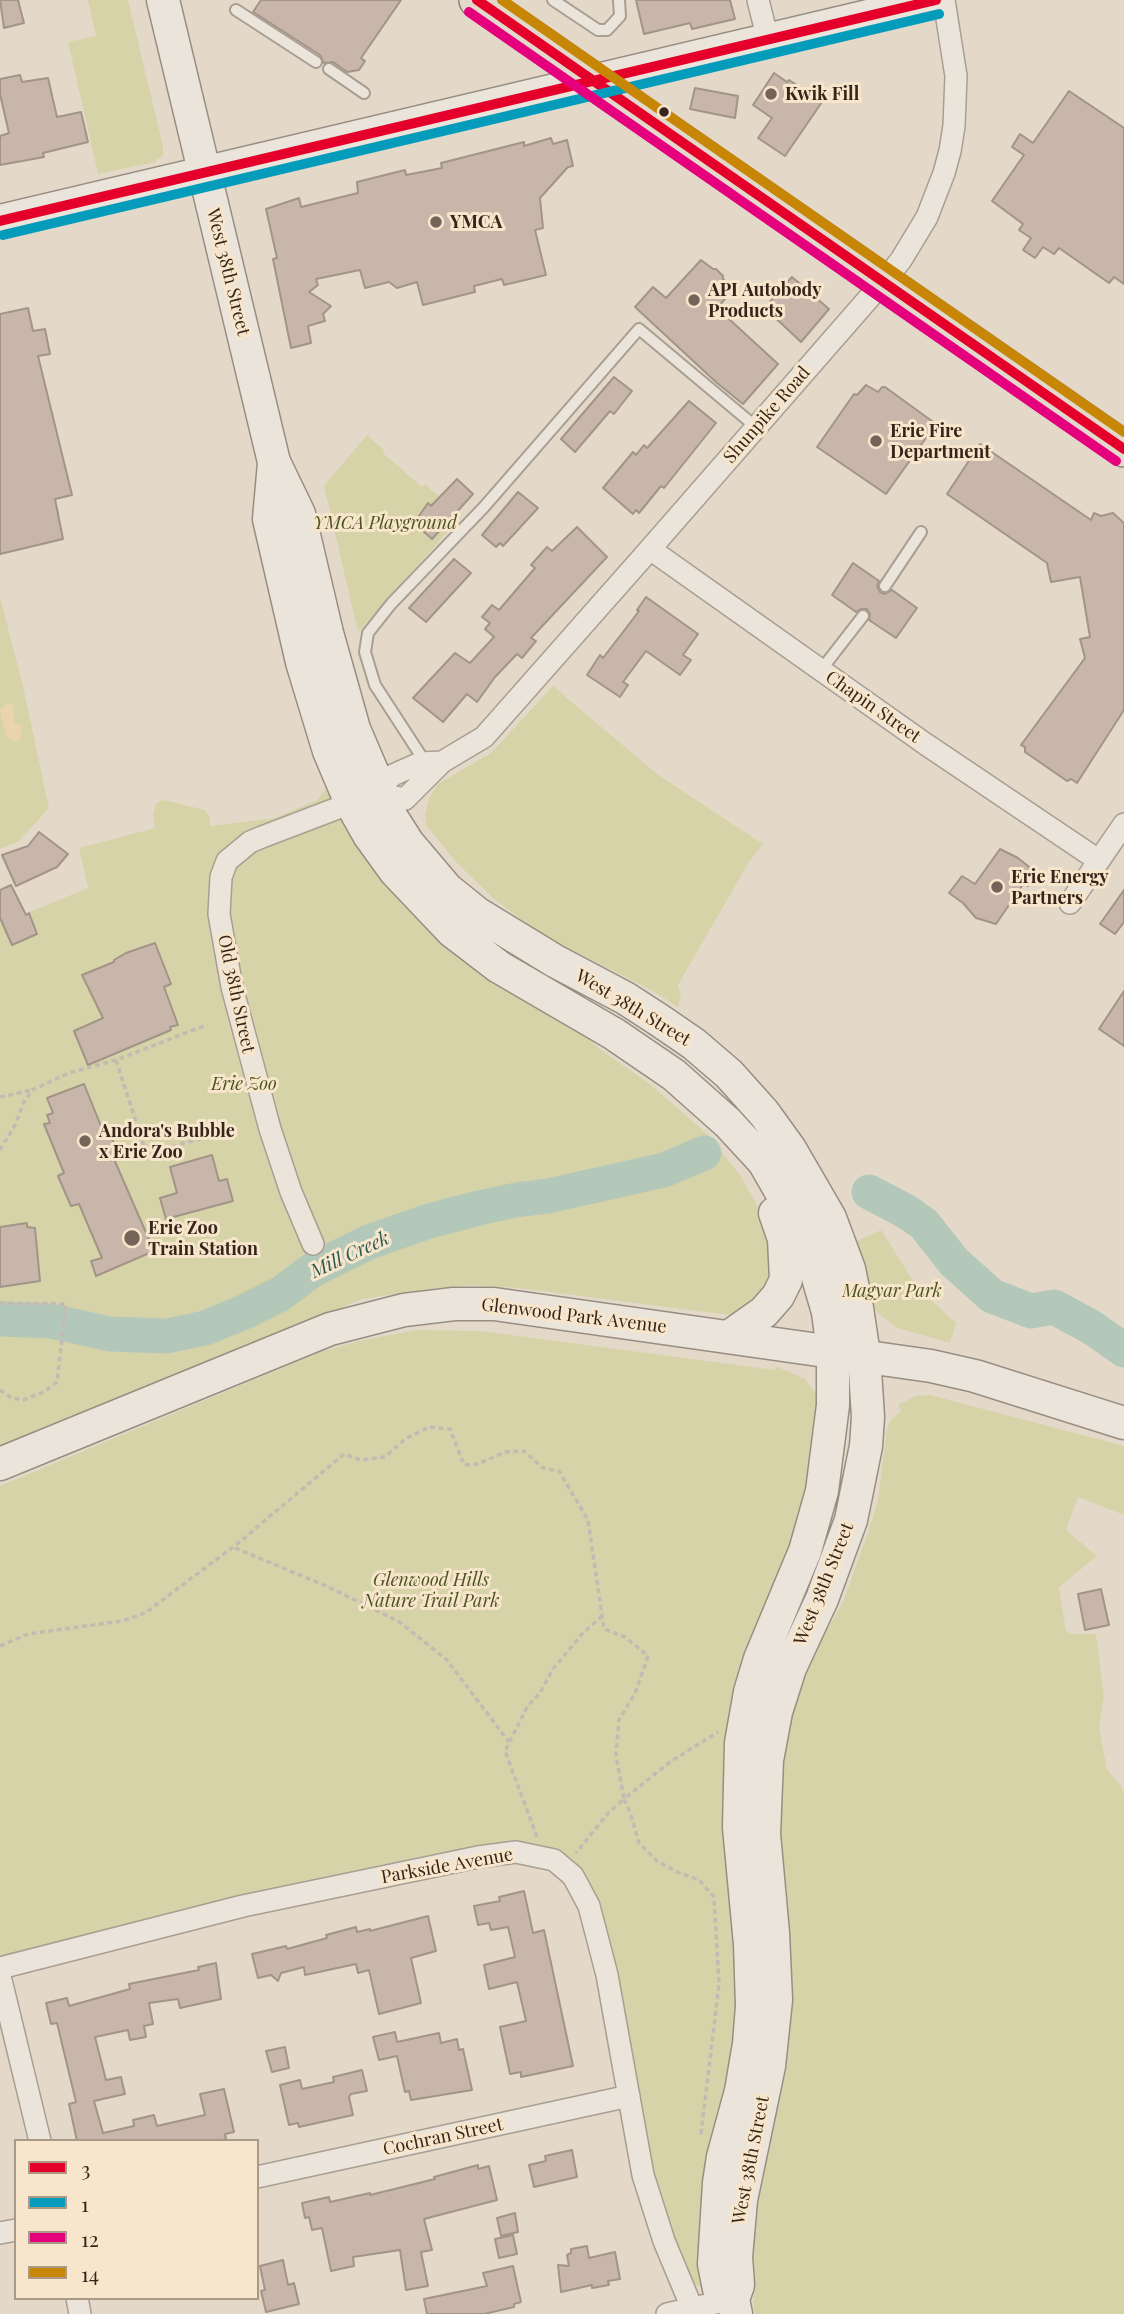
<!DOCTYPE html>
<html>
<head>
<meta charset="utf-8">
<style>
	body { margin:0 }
	#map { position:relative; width:1124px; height:2314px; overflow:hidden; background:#e4d9c8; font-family:"Playfair Display",serif }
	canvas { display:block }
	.legend { position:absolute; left:14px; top:2139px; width:245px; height:161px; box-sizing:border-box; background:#f7e6cb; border:2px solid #aa9984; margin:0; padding:9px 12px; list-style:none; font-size:21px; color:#36251a }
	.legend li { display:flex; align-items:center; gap:14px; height:35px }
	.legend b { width:35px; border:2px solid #aa9984 }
</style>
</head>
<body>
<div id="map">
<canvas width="1124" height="2314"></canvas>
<ul class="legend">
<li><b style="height:9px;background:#e4002b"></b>3</li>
<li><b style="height:9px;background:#059cbc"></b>1</li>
<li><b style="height:9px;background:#e5007d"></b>12</li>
<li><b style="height:9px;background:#c78606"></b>14</li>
</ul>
</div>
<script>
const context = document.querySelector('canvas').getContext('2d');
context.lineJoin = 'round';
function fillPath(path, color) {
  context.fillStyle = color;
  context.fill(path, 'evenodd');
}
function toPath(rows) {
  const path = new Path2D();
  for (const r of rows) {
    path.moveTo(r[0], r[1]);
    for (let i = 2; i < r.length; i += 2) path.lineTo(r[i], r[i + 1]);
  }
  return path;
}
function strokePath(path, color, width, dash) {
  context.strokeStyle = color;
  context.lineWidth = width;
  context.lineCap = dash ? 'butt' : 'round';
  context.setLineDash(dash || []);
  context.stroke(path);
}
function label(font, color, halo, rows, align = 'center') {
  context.font = font + ' "Playfair Display",serif';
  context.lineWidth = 6;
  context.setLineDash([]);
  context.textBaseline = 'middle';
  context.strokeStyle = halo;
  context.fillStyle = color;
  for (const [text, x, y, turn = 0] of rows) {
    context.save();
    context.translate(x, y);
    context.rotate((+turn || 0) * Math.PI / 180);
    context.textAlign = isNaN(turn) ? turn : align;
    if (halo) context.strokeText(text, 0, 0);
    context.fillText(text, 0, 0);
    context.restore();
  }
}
fillPath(toPath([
	[88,0,128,0,163,146,163,156,156,160,156,162,98,174,68,42,96,36],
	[367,435,384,450,383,453,422,487,425,484,461,517,358,632,324,486],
	[0,597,23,686,49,808,19,841,0,849],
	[553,686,657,774,763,844,749,862,678,985,681,995,678,1007,651,990,552,940,526,923,493,898,456,862,426,825,425,814,429,798,438,784,491,753],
	[327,781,598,1048,650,1084,708,1135,740,1175,769,1227,775,1282,745,1311,729,1315,518,1288,472,1285,438,1288,362,1299,0,1452,0,924,88,888,79,848,155,828,153,813,157,802,164,800,205,810,210,817,210,826,275,818,317,800,326,789],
	[881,1230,917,1287,956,1323,950,1343,897,1328,878,1313,870,1301,852,1243],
	[416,1330,481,1331,775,1370,776,1366,805,1379,816,1394,820,1410,811,1489,778,1582,745,1974,706,2286,695,2286,676,2243,657,2191,611,1946,594,1891,583,1873,473,1848,344,1873,139,1921,72,1940,0,1957,0,1486,320,1352,359,1341],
	[930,1395,1124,1446,1124,1515,1078,1497,1066,1530,1097,1556,1059,1587,1066,1631,1071,1634,1096,1634,1104,1697,1099,1727,1107,1769,1122,1788,1124,1795,1124,2314,755,2314,754,2311,751,2248,783,1898,778,1804,784,1739,803,1677,820,1642,843,1602,869,1530,878,1500,887,1428,891,1420,901,1411,898,1405,916,1396]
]), '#d7d3a9');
fillPath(toPath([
	[8,703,13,705,14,709,14,722,23,726,19,740,14,742,6,736,0,710]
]), '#ead4ac');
strokePath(toPath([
	[869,1192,907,1212,924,1224,954,1262,992,1296,1031,1311,1054,1307,1091,1327,1124,1350],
	[0,1319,51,1321,110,1334,167,1336,205,1328,244,1312,280,1294,314,1269,369,1242,429,1221,479,1208,516,1200,548,1196,664,1170,704,1153]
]), '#b4c8ba', 35);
const building = toPath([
	[0,0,18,0,24,23,4,28,0,0],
	[261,0,401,0,361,58,365,61,359,70,347,72,333,62,324,63,320,55,253,12,261,0],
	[636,0,730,0,735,19,692,29,690,23,644,34,636,0],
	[774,73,787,82,789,80,822,102,785,156,758,138,772,118,753,105,774,73],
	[20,75,22,82,48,78,57,117,81,112,88,142,43,153,44,157,0,165,0,136,9,133,0,94,0,79,20,75],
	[695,88,738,96,735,118,690,109,695,88],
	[1069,91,1124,128,1124,284,1114,277,1109,283,1059,248,1054,254,1043,247,1035,258,1023,250,1031,238,1019,230,1023,224,992,201,1024,155,1012,147,1020,134,1033,143,1069,91],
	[551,138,553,144,567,140,573,166,568,167,540,198,543,228,535,230,546,275,504,285,502,279,474,286,475,292,423,305,417,282,397,288,389,282,365,288,360,270,316,279,318,285,309,292,331,306,323,314,325,321,308,326,311,343,291,348,273,259,277,258,266,209,299,198,301,207,358,193,357,182,405,170,406,175,442,168,441,163,524,142,524,146,551,138],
	[701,260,713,269,716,269,723,276,723,279,734,289,717,308,778,364,743,404,717,383,635,307,653,287,666,298,701,260],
	[792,277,829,309,801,342,767,310,768,304,792,277],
	[28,308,33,331,45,329,50,354,38,356,72,495,55,499,63,539,0,554,0,314,28,308],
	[614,377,632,391,614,414,610,411,575,452,561,439,614,377],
	[866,385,878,392,882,387,885,387,936,424,886,494,817,447,854,394,857,395,866,385],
	[689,401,716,423,664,488,661,486,639,513,636,510,633,514,603,488,633,452,636,455,644,445,647,448,689,401],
	[980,444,1091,520,1094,513,1101,516,1113,513,1124,523,1124,710,1077,783,1071,779,1067,781,1025,752,1025,747,1021,745,1085,658,1080,639,1090,637,1080,577,1051,582,1047,563,947,494,980,444],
	[457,479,473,494,432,539,414,523,428,503,431,506,457,479],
	[518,492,538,508,503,546,500,543,496,547,482,535,518,492],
	[577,527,607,557,531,638,536,641,522,658,517,654,495,677,477,702,467,694,443,722,413,698,455,653,470,663,494,637,485,629,490,623,482,617,492,605,499,610,535,568,531,565,547,547,552,551,577,527],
	[454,559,471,573,426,622,409,608,454,559],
	[853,563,879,581,877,586,880,592,885,594,892,590,917,608,896,638,869,620,870,614,867,609,861,609,856,612,832,595,853,563],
	[646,597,698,634,683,655,691,660,680,675,646,651,623,682,628,685,620,697,587,675,600,655,603,658,623,632,639,611,637,610,646,597],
	[39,832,68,854,57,867,16,886,2,855,28,846,39,832],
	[1000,849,1018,858,1038,874,1028,886,1024,883,996,924,976,918,963,903,949,893,962,876,975,884,1000,849],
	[11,885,26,915,29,913,37,934,12,945,0,918,0,890,11,885],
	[1124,890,1124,922,1115,934,1100,924,1124,890],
	[155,943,171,984,164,987,178,1025,170,1027,171,1030,88,1065,74,1031,103,1018,82,975,114,962,114,960,126,953,155,943],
	[1124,991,1124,1046,1099,1029,1124,991],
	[84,1084,103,1131,108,1129,119,1156,114,1159,154,1251,96,1276,91,1261,102,1258,79,1204,71,1206,58,1176,64,1173,44,1124,50,1123,47,1115,53,1113,47,1098,84,1084],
	[212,1155,219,1181,227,1179,233,1201,166,1219,160,1198,177,1193,170,1167,212,1155],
	[27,1223,27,1227,35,1228,40,1281,0,1287,0,1227,27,1223],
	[1101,1589,1109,1625,1085,1630,1078,1594,1101,1589],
	[524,1891,533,1933,544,1930,573,2066,521,2077,521,2072,510,2074,500,2027,526,2021,517,1982,489,1989,484,1965,515,1957,508,1927,491,1930,489,1923,478,1925,474,1906,500,1901,499,1897,524,1891],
	[428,1916,436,1951,411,1958,421,2003,379,2014,369,1970,358,1973,356,1964,305,1975,304,1967,281,1973,278,1981,271,1975,258,1978,252,1954,286,1946,287,1949,327,1938,326,1935,356,1927,357,1932,370,1929,370,1931,428,1916],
	[216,1963,221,1999,180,2008,178,1999,149,2003,153,2024,144,2026,146,2037,130,2040,128,2030,95,2037,106,2080,121,2077,125,2094,94,2101,103,2133,134,2126,133,2120,154,2115,157,2126,205,2115,200,2094,224,2089,234,2132,225,2134,226,2139,218,2141,77,2141,69,2104,76,2102,57,2023,51,2024,46,2003,67,1998,69,2006,130,1989,129,1984,199,1970,198,1967,216,1963],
	[395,2032,397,2042,439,2033,441,2043,457,2039,459,2050,463,2049,472,2090,411,2100,409,2091,405,2092,397,2056,379,2060,373,2037,395,2032],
	[285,2047,289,2068,272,2072,266,2051,285,2047],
	[362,2070,367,2091,351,2094,349,2097,353,2115,299,2127,298,2123,289,2125,280,2085,300,2080,302,2089,334,2082,333,2077,362,2070],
	[572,2150,577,2177,534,2187,529,2165,546,2161,545,2156,572,2150],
	[478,2165,478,2169,489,2166,497,2200,424,2219,432,2250,421,2252,428,2286,406,2290,400,2250,353,2257,354,2266,331,2271,322,2228,312,2230,309,2217,305,2218,302,2203,329,2197,330,2202,370,2193,370,2195,435,2179,434,2177,478,2165],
	[515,2213,518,2232,501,2236,497,2218,515,2213],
	[513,2235,517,2254,499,2258,495,2239,513,2235],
	[587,2246,589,2258,615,2252,620,2279,608,2281,609,2285,592,2288,592,2285,561,2292,558,2265,569,2266,567,2255,571,2253,571,2249,587,2246],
	[283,2260,288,2285,294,2283,299,2304,266,2312,261,2291,265,2290,260,2266,283,2260],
	[513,2266,521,2302,514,2304,514,2307,484,2314,427,2314,424,2299,487,2286,483,2273,513,2266]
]);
fillPath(building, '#c7b6a9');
strokePath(building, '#a39488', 2);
const lane = toPath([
	[553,0,598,30,607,30,620,16,619,0],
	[236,10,316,62],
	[329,69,364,93],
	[885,586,921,532],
	[821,670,863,616],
	[425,762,375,685,365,652,368,633,391,604,484,507,639,329,756,427]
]);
const street = toPath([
	[758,0,768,40],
	[650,549,924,743,1098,860],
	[381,794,386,781,393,775,420,763,442,762],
	[1070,903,1124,824],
	[313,1244,291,1192,270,1129,232,987,219,914,221,877,227,861,250,842,262,837,351,803,381,794,405,799,442,762,484,737,650,549,883,282,901,260,927,217,944,173,950,151,954,126,956,76,944,0],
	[0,1968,243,1906,478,1857,516,1852,554,1860,573,1876,589,1906,607,1975,643,2175,664,2241,692,2308],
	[0,1976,40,2141],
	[257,2177,629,2096],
	[0,2233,16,2230],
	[77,2298,80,2314],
	[667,2314,733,2299]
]);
const secondary = toPath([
	[163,0,274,462,299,514,327,633,354,729,392,818,408,843,447,889,478,914,555,961,625,998,659,1020,694,1044,729,1074,764,1113,790,1149,830,1218,849,1269,857,1308,864,1355,868,1417,866,1446,851,1520,822,1599,790,1668,776,1712,767,1760,764,1834,773,1933,776,2000,769,2066,741,2200,736,2257,738,2285,733,2299,736,2314],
	[0,221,936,0],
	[274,463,269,519,302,662,329,751,351,803,369,835,395,871,452,931,499,967,614,1034,674,1075,728,1123,764,1162,791,1209,812,1257,828,1312,833,1351,833,1405,822,1491,805,1551,760,1659,750,1692,741,1743,739,1827,750,1944,752,2006,749,2044,741,2091,723,2157,719,2183,714,2264,719,2289,733,2299],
	[730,1336,764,1312,778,1296,786,1280,784,1239,775,1213],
	[0,1464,330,1329,404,1310,454,1304,494,1304,931,1366,975,1376,1124,1423]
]);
const primary = toPath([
	[477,0,1124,449]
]);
strokePath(lane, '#a89e92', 14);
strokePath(street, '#a89e92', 24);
strokePath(secondary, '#988d82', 35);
strokePath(primary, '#8e8479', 38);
strokePath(toPath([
	[116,1060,147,1156,184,1143,235,1131],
	[0,1097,32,1090],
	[0,1150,15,1125,24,1102,32,1090,69,1073,116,1060,204,1026],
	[881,1297,898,1287],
	[0,1303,66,1304,57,1382,44,1392,23,1400,12,1398,0,1390],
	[235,1548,324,1585,398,1621,446,1659,509,1742],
	[0,1646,28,1634,122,1621,145,1613,237,1544,344,1454,361,1460,385,1457,405,1439,429,1427,450,1429,464,1465,478,1464,505,1452,524,1451,543,1468,559,1471,588,1520,604,1629,625,1637,648,1656,635,1693,619,1720,616,1755,624,1799,608,1813,576,1853],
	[537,1837,505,1751,527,1707,540,1693,553,1669,582,1634,602,1616],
	[701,2134,719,1984,714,1897,699,1880,677,1872,657,1861,639,1843,630,1812,624,1799,670,1762,718,1732]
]), '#c3bbb1', 3.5, [5, 3.5]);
strokePath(lane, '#ebe4da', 10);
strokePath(street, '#ebe4da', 21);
strokePath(secondary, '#ebe4da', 32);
strokePath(primary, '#e3d9cb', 35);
strokePath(toPath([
	[477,0,1124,449],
	[0,221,936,0]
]), '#e4002b', 10);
strokePath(toPath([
	[3,235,939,14]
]), '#059cbc', 10);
strokePath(toPath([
	[469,12,1116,461]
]), '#e5007d', 10);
strokePath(toPath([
	[502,0,1124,432]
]), '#c78606', 10);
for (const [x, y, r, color] of [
	[771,94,7,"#736457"],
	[664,112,6,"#36251a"],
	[436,222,7,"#736457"],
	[694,300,7,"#736457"],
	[876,441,7,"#736457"],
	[997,887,7,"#736457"],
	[85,1141,7,"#736457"],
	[132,1238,9,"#736457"]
]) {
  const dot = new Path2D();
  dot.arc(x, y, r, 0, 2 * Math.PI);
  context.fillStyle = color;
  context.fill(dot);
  strokePath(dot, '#f7e6cb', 2.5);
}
label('bold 18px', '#36251a', '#f7e6cb', [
	["Kwik Fill",785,94],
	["YMCA",450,222],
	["API Autobody",708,290],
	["Products",708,311],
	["Erie Fire",890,431],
	["Department",890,452],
	["Erie Energy",1011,877],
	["Partners",1011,898],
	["Andora's Bubble",99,1131],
	["x Erie Zoo",99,1152],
	["Erie Zoo",148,1228],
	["Train Station",148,1249]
], 'left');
label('18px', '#36251a', '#f7e6cb', [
	["West 38th Street",228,272,76],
	["Shunpike Road",767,415,-49],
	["Chapin Street",873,707,35],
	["Old 38th Street",236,994,78],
	["West 38th Street",633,1008,31],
	["Glenwood Park Avenue",574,1316,7],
	["West 38th Street",824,1584,-68],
	["Parkside Avenue",447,1866,-10],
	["Cochran Street",443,2137,-12],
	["West 38th Street",751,2160,-79]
]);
label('italic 18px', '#4b5320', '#f7e6cb', [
	["YMCA Playground",385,523],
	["Erie Zoo",244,1084],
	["Magyar Park",892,1291],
	["Glenwood Hills",431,1580],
	["Nature Trail Park",431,1601]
]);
label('italic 19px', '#295750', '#f7e6cb', [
	["Mill Creek",350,1255,-25]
]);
</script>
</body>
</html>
